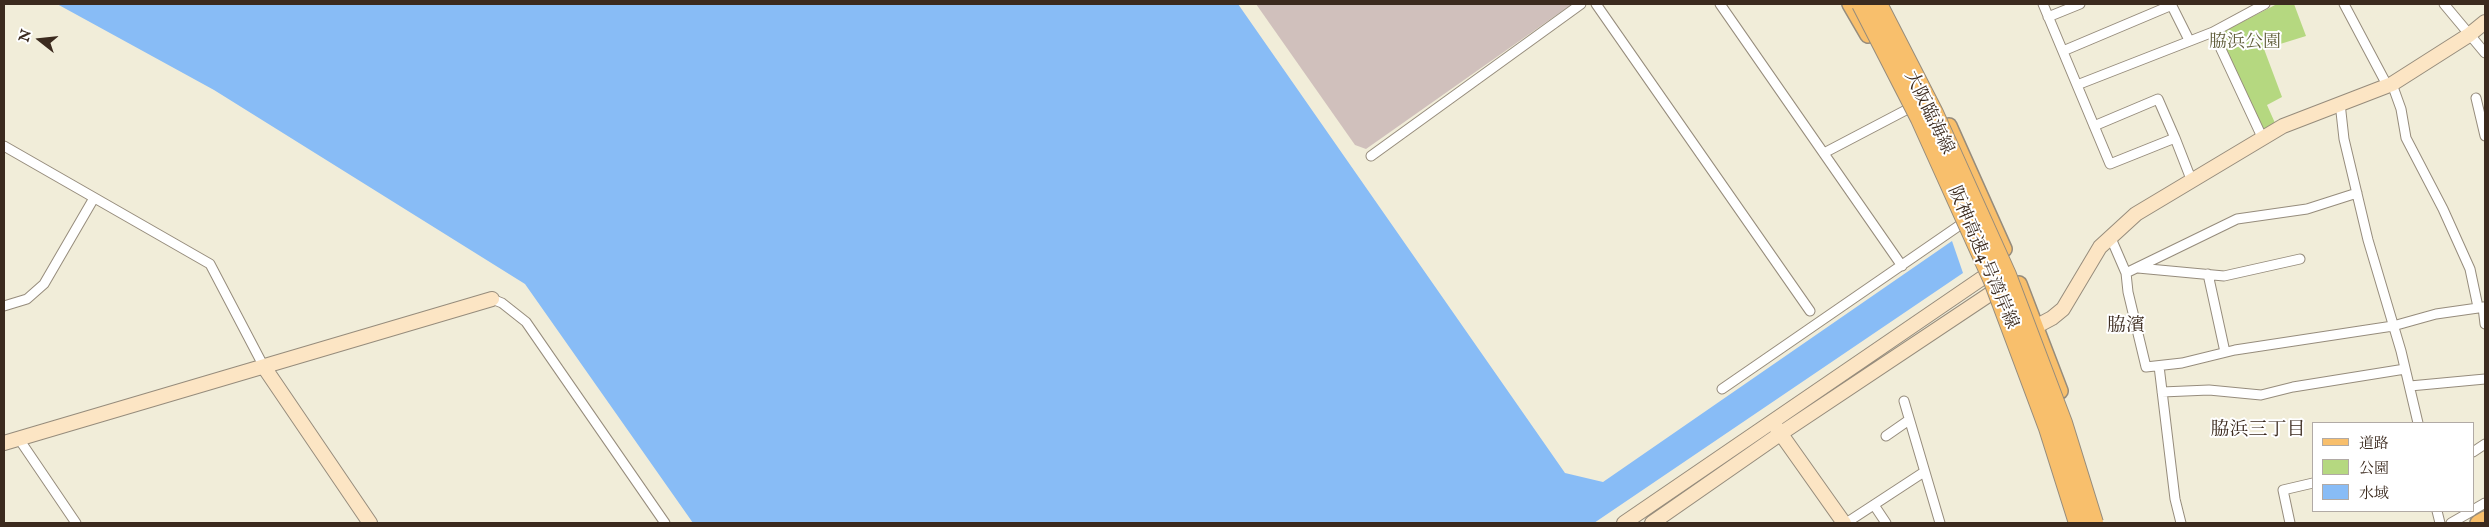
<!DOCTYPE html>
<html>
<head>
<meta charset="utf-8">
<style>
	body { margin:0 }
	#map { position:relative; width:2489px; height:527px; overflow:hidden; background:#f1edd9; font-family:"IM FELL English","Noto Serif JP",serif }
	canvas { display:block }
	.frame { position:absolute; inset:0; border:5px solid #3b2a1e; pointer-events:none }
	.legend { position:absolute; left:2312px; top:422px; width:162px; height:90px; box-sizing:border-box; background:#fff; border:1px solid #b1aaa5; margin:0; padding:6px 9px; list-style:none; font-size:15px; color:#3b2a1e }
	.legend li { display:flex; align-items:center; gap:10px; height:25px }
	.legend b { width:25px; border:1px solid #b1aaa5 }
	.north { position:absolute; left:15px; top:15px; width:50px; height:50px; -webkit-text-stroke:4px #fff; paint-order:stroke; rotate:286deg; font-size:14px; font-weight:700; line-height:20px; text-align:center; color:#3b2a1e }
	.north::after { content:''; display:block; margin:auto; width:18px; height:22px; background:#3b2a1e; clip-path:polygon(50% 0,100% 100%,50% 72%,0 100%) }
</style>
</head>
<body>
<div id="map">
<canvas width="2489" height="527"></canvas>
<div class="frame"></div>
<ul class="legend">
<li><b style="height:6px;background:#f8bf6c"></b>道路</li>
<li><b style="height:14px;background:#b5d880"></b>公園</li>
<li><b style="height:14px;background:#88bcf6"></b>水域</li>
</ul>
<div class="north">N</div>
</div>
<script>
const context = document.querySelector('canvas').getContext('2d');
context.lineJoin = 'round';
function fillPath(path, color) {
  context.fillStyle = color;
  context.fill(path, 'evenodd');
}
function toPath(rows) {
  const path = new Path2D();
  for (const r of rows) {
    path.moveTo(r[0], r[1]);
    for (let i = 2; i < r.length; i += 2) path.lineTo(r[i], r[i + 1]);
  }
  return path;
}
function strokePath(path, color, width, dash) {
  context.strokeStyle = color;
  context.lineWidth = width;
  context.lineCap = dash ? 'butt' : 'round';
  context.setLineDash(dash || []);
  context.stroke(path);
}
function label(font, color, halo, rows, align = 'center') {
  context.font = font + ' "IM FELL English","Noto Serif JP",serif';
  context.lineWidth = 4;
  context.setLineDash([]);
  context.textBaseline = 'middle';
  context.strokeStyle = halo;
  context.fillStyle = color;
  for (const [text, x, y, turn = 0] of rows) {
    context.save();
    context.translate(x, y);
    context.rotate((+turn || 0) * Math.PI / 180);
    context.textAlign = isNaN(turn) ? turn : align;
    if (halo) context.strokeText(text, 0, 0);
    context.fillText(text, 0, 0);
    context.restore();
  }
}
fillPath(toPath([
	[1256,4,1572,4,1366,149,1355,145]
]), '#d0c0bc');
fillPath(toPath([
	[2277,4,2294,4,2306,36,2264,49,2282,97,2267,105,2275,123,2263,131,2219,34]
]), '#b5d880');
fillPath(toPath([
	[57,4,1238,4,1565,473,1603,482,1952,241,1963,273,1594,523,693,523,525,284,214,90]
]), '#88bcf6');
const street = toPath([
	[1596,4,1810,311],
	[1720,4,1902,266],
	[2043,4,2110,164,2175,138,2191,179],
	[2171,4,2189,40],
	[2344,4,2387,85],
	[2444,4,2485,53],
	[2048,17,2080,4],
	[2213,32,2262,137],
	[2063,51,2172,5],
	[2392,84,2401,109,2406,138,2443,209,2470,269,2478,307],
	[2077,85,2213,32,2265,4],
	[2476,98,2485,136],
	[2340,103,2344,139,2368,240,2401,351,2418,423],
	[2094,126,2158,99,2175,138],
	[4,146,210,264,264,367],
	[1824,153,1906,110],
	[1371,156,1581,4],
	[2110,236,2126,273,2128,292,2146,367,2182,363,2235,350,2393,326,2436,314,2485,307],
	[2138,268,2224,276,2300,259],
	[2126,273,2237,219,2307,209,2357,193],
	[2208,274,2225,352],
	[492,299,502,303,526,322,665,523],
	[4,306,27,299,44,284,94,198],
	[2483,307,2485,324],
	[2159,366,2175,499,2181,523],
	[2410,386,2485,379],
	[1722,389,1960,225],
	[2162,392,2209,390,2261,395,2293,387,2405,369],
	[1904,401,1940,523],
	[1886,436,1909,420],
	[19,439,76,523],
	[2473,452,2485,444],
	[1874,505,1886,523],
	[2473,510,2485,503],
	[2437,511,2440,523],
	[1846,523,1924,472],
	[2290,523,2283,490,2313,483],
	[2451,523,2472,511]
]);
const secondary = toPath([
	[2037,326,2052,318,2063,309,2100,247,2136,214,2283,126,2392,84,2469,35,2485,22],
	[264,367,370,523],
	[1776,427,1844,523],
	[4,443,492,299],
	[1624,523,1997,268],
	[1652,523,1780,434,2005,284]
]);
const primary = toPath([
	[1850,4,1868,35],
	[1949,126,2004,249],
	[2019,284,2060,391],
	[2478,523,2485,519]
]);
strokePath(street, '#968c7c', 11);
strokePath(secondary, '#968c7c', 16);
strokePath(primary, '#968c7c', 18);
strokePath(street, '#fff', 9);
strokePath(secondary, '#fce5c4', 14);
strokePath(primary, '#f8bf6c', 15);
const highwayBridge = toPath([
	[1861,4,1920,119,1993,281,2048,428,2078,523],
	[1878,4,1934,113,2007,275,2063,423,2094,523]
]);
strokePath(highwayBridge, '#968c7c', 20, []);
strokePath(highwayBridge, '#f8bf6c', 18);
label('18px', '#605e3b', '#fff', [
	["脇浜公園",2245,43]
]);
label('18px', '#3b2a1e', '#fff', [
	["大阪臨海線",1928,113,64],
	["阪神高速4号湾岸線",1982,258,67]
]);
label('19px', '#3b2a1e', '#fff', [
	["脇濱",2126,327],
	["脇浜三丁目",2258,431]
]);
</script>
</body>
</html>
